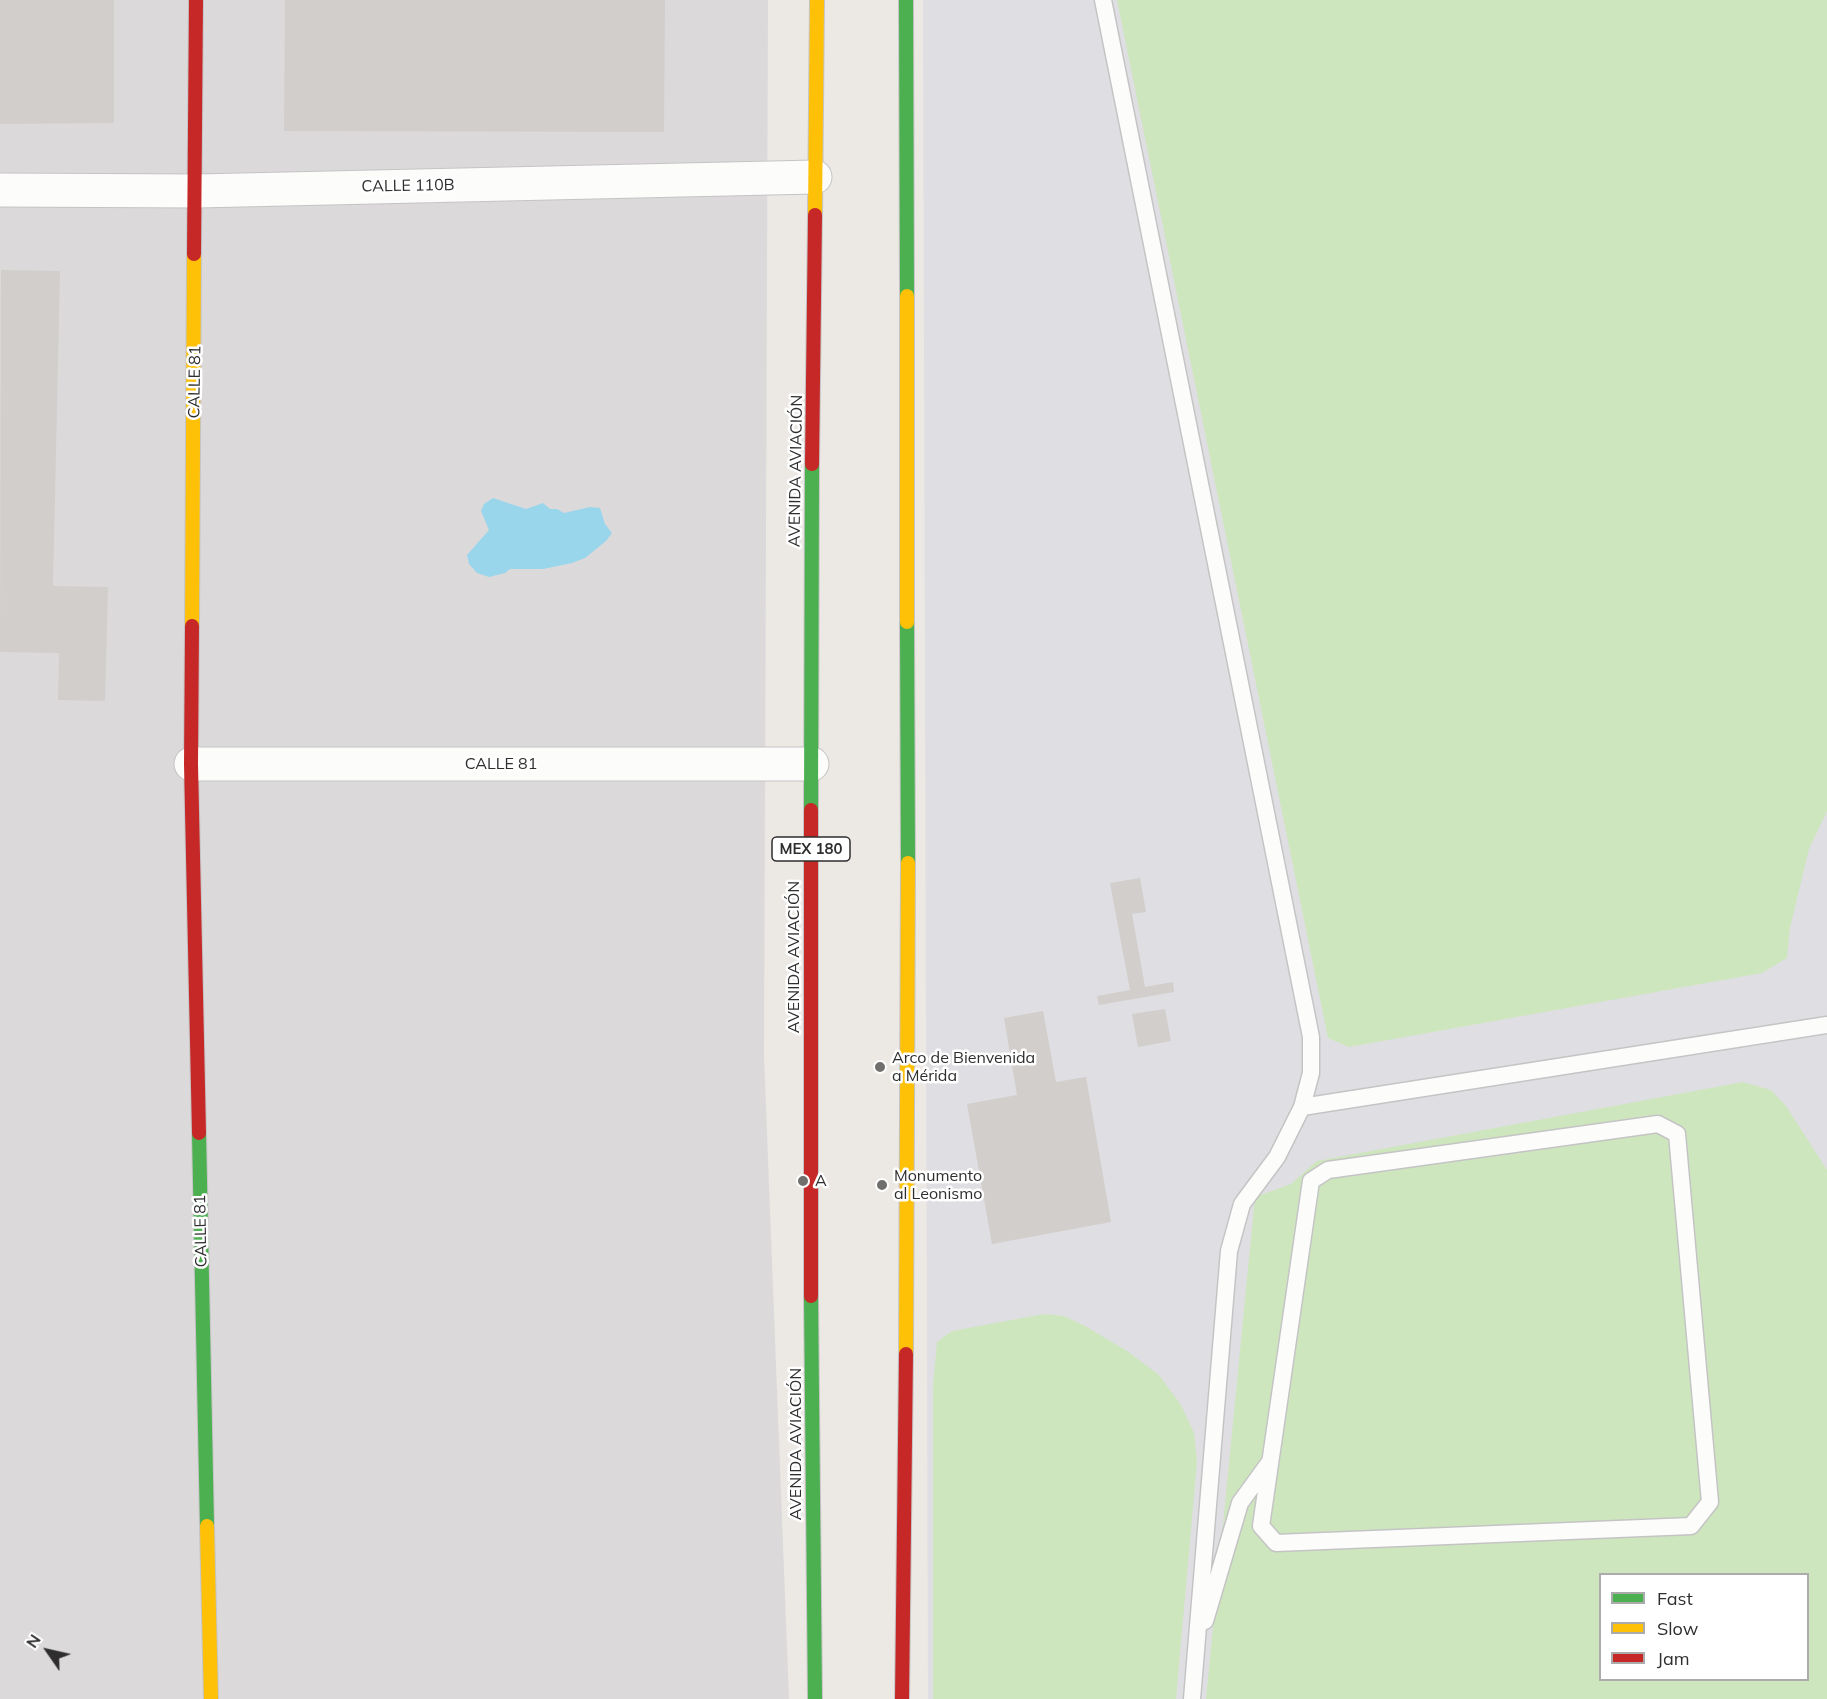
<!DOCTYPE html>
<html>
<head>
<meta charset="utf-8">
<style>
	body { margin:0 }
	#map { position:relative; width:1827px; height:1699px; overflow:hidden; background:#ece8e4; font-family:Mulish,sans-serif }
	canvas { display:block }
	.legend { position:absolute; left:1599px; top:1573px; width:210px; height:108px; box-sizing:border-box; background:#fff; border:2px solid #ababab; margin:0; padding:8px 10px; list-style:none; font-size:18px; color:#2e2e2e }
	.legend li { display:flex; align-items:center; gap:12px; height:30px }
	.legend b { width:30px; border:2px solid #ababab }
	.north { position:absolute; left:18px; top:1621px; width:60px; height:60px; -webkit-text-stroke:4px #fff; paint-order:stroke; rotate:304deg; font-size:16px; font-weight:700; line-height:24px; text-align:center; color:#2e2e2e }
	.north::after { content:''; display:block; margin:auto; width:21px; height:27px; background:#2e2e2e; clip-path:polygon(50% 0,100% 100%,50% 72%,0 100%) }
</style>
</head>
<body>
<div id="map">
<canvas width="1827" height="1699"></canvas>
<ul class="legend">
<li><b style="height:8px;background:#4caf50"></b>Fast</li>
<li><b style="height:8px;background:#ffc107"></b>Slow</li>
<li><b style="height:8px;background:#c62828"></b>Jam</li>
</ul>
<div class="north">N</div>
</div>
<script>
const context = document.querySelector('canvas').getContext('2d');
context.lineJoin = 'round';
function fillPath(path, color) {
  context.fillStyle = color;
  context.fill(path, 'evenodd');
}
function toPath(rows) {
  const path = new Path2D();
  for (const r of rows) {
    path.moveTo(r[0], r[1]);
    for (let i = 2; i < r.length; i += 2) path.lineTo(r[i], r[i + 1]);
  }
  return path;
}
function strokePath(path, color, width, dash) {
  context.strokeStyle = color;
  context.lineWidth = width;
  context.lineCap = dash ? 'butt' : 'round';
  context.setLineDash(dash || []);
  context.stroke(path);
}
function label(font, color, halo, rows, align = 'center') {
  context.font = font + ' Mulish,sans-serif';
  context.lineWidth = 5;
  context.setLineDash([]);
  context.textBaseline = 'middle';
  context.strokeStyle = halo;
  context.fillStyle = color;
  for (const [text, x, y, turn = 0] of rows) {
    context.save();
    context.translate(x, y);
    context.rotate((+turn || 0) * Math.PI / 180);
    context.textAlign = isNaN(turn) ? turn : align;
    if (halo) context.strokeText(text, 0, 0);
    context.fillText(text, 0, 0);
    context.restore();
  }
}
fillPath(toPath([
	[0,0,768,0,764,1056,789,1699,0,1699]
]), '#dcd9db');
fillPath(toPath([
	[923,0,1827,0,1827,1699,928,1699],
	[1600,1574,1808,1574,1808,1680,1600,1680]
]), '#dfdee2');
fillPath(toPath([
	[1117,0,1827,0,1827,811,1809,849,1790,928,1787,958,1762,973,1349,1047,1328,1038],
	[1743,1082,1771,1090,1786,1106,1827,1170,1827,1699,1206,1699,1255,1197,1291,1184,1317,1161],
	[1600,1574,1808,1574,1808,1680,1600,1680],
	[1044,1314,1064,1316,1085,1326,1127,1351,1159,1375,1181,1405,1194,1433,1197,1462,1176,1699,933,1699,933,1386,937,1342,952,1331]
]), '#cee6be');
fillPath(toPath([
	[493,498,526,509,543,503,550,509,557,509,564,513,590,507,600,508,605,524,612,533,606,541,585,558,572,563,543,569,510,569,505,573,489,577,477,573,469,564,467,555,489,530,481,511,484,504]
]), '#99d6ec');
fillPath(toPath([
	[0,0,114,0,114,123,0,124],
	[285,0,665,0,664,132,284,131],
	[1,270,60,271,53,586,108,587,105,701,58,700,59,653,0,652],
	[1140,878,1146,912,1132,914,1145,987,1173,982,1174,992,1099,1005,1097,996,1130,990,1110,883],
	[1165,1009,1171,1041,1138,1047,1132,1014],
	[1043,1011,1056,1082,1086,1077,1111,1222,992,1244,967,1104,1017,1095,1004,1018]
]), '#d1cecb');
const lane = toPath([
	[1103,0,1311,1037,1311,1073,1302,1107,1277,1157,1242,1204,1229,1251,1192,1699],
	[1302,1107,1827,1025],
	[1658,1124,1677,1134,1710,1502,1691,1526,1276,1543,1261,1526,1311,1181,1328,1170,1658,1124],
	[1205,1621,1240,1503,1269,1463]
]);
const street = toPath([
	[0,190,197,191,815,177],
	[191,764,812,764]
]);
const fast = toPath([
	[906,0,907,296],
	[907,622,908,863],
	[811,810,812,464],
	[199,1133,207,1526],
	[811,1296,815,1699]
]);
const slow = toPath([
	[815,215,817,0],
	[907,296,907,622],
	[192,626,194,254],
	[906,1354,908,863],
	[207,1526,211,1699]
]);
const jam = toPath([
	[194,254,196,0],
	[812,464,815,215],
	[192,626,191,764,199,1133],
	[811,810,811,1296],
	[902,1699,906,1354]
]);
strokePath(lane, '#c5c4c5', 19);
strokePath(street, '#c5c4c5', 35);
strokePath(fast, '#c5c4c5', 16);
strokePath(slow, '#c5c4c5', 16);
strokePath(jam, '#c5c4c5', 16);
strokePath(lane, '#fcfcfb', 16);
strokePath(street, '#fcfcfb', 33);
strokePath(fast, '#4caf50', 14);
strokePath(slow, '#ffc107', 14);
strokePath(jam, '#c62828', 14);
for (const [x, y, r, color] of [
	[880,1067,6,"#706f6e"],
	[803,1181,6,"#706f6e"],
	[882,1185,6,"#706f6e"]
]) {
  const dot = new Path2D();
  dot.arc(x, y, r, 0, 2 * Math.PI);
  context.fillStyle = color;
  context.fill(dot);
  strokePath(dot, '#fff', 2);
}
for (const [x, y, w] of [
	[811,849,78]
]) {
  const box = new Path2D();
  box.roundRect(x - w / 2, y - 12, w, 24, 4.5);
  context.fillStyle = '#fff';
  context.fill(box);
  strokePath(box, '#2e2e2e', 1.5);
}
label('bold 15px', '#2e2e2e', null, [
	["MEX 180",811,849]
]);
label('16px', '#2e2e2e', '#fff', [
	["CALLE 110B",408,186,-1],
	["CALLE 81",195,382,-89],
	["AVENIDA AVIACIÓN",796,471,-89],
	["CALLE 81",501,764],
	["AVENIDA AVIACIÓN",794,957,-90],
	["CALLE 81",201,1231,-91],
	["AVENIDA AVIACIÓN",796,1444,-90]
]);
label('16px', '#2e2e2e', '#fff', [
	["Arco de Bienvenida",892,1058],
	["a Mérida",892,1076],
	["Monumento",894,1176],
	["al Leonismo",894,1194],
	["A",815,1181]
], 'left');
</script>
</body>
</html>
